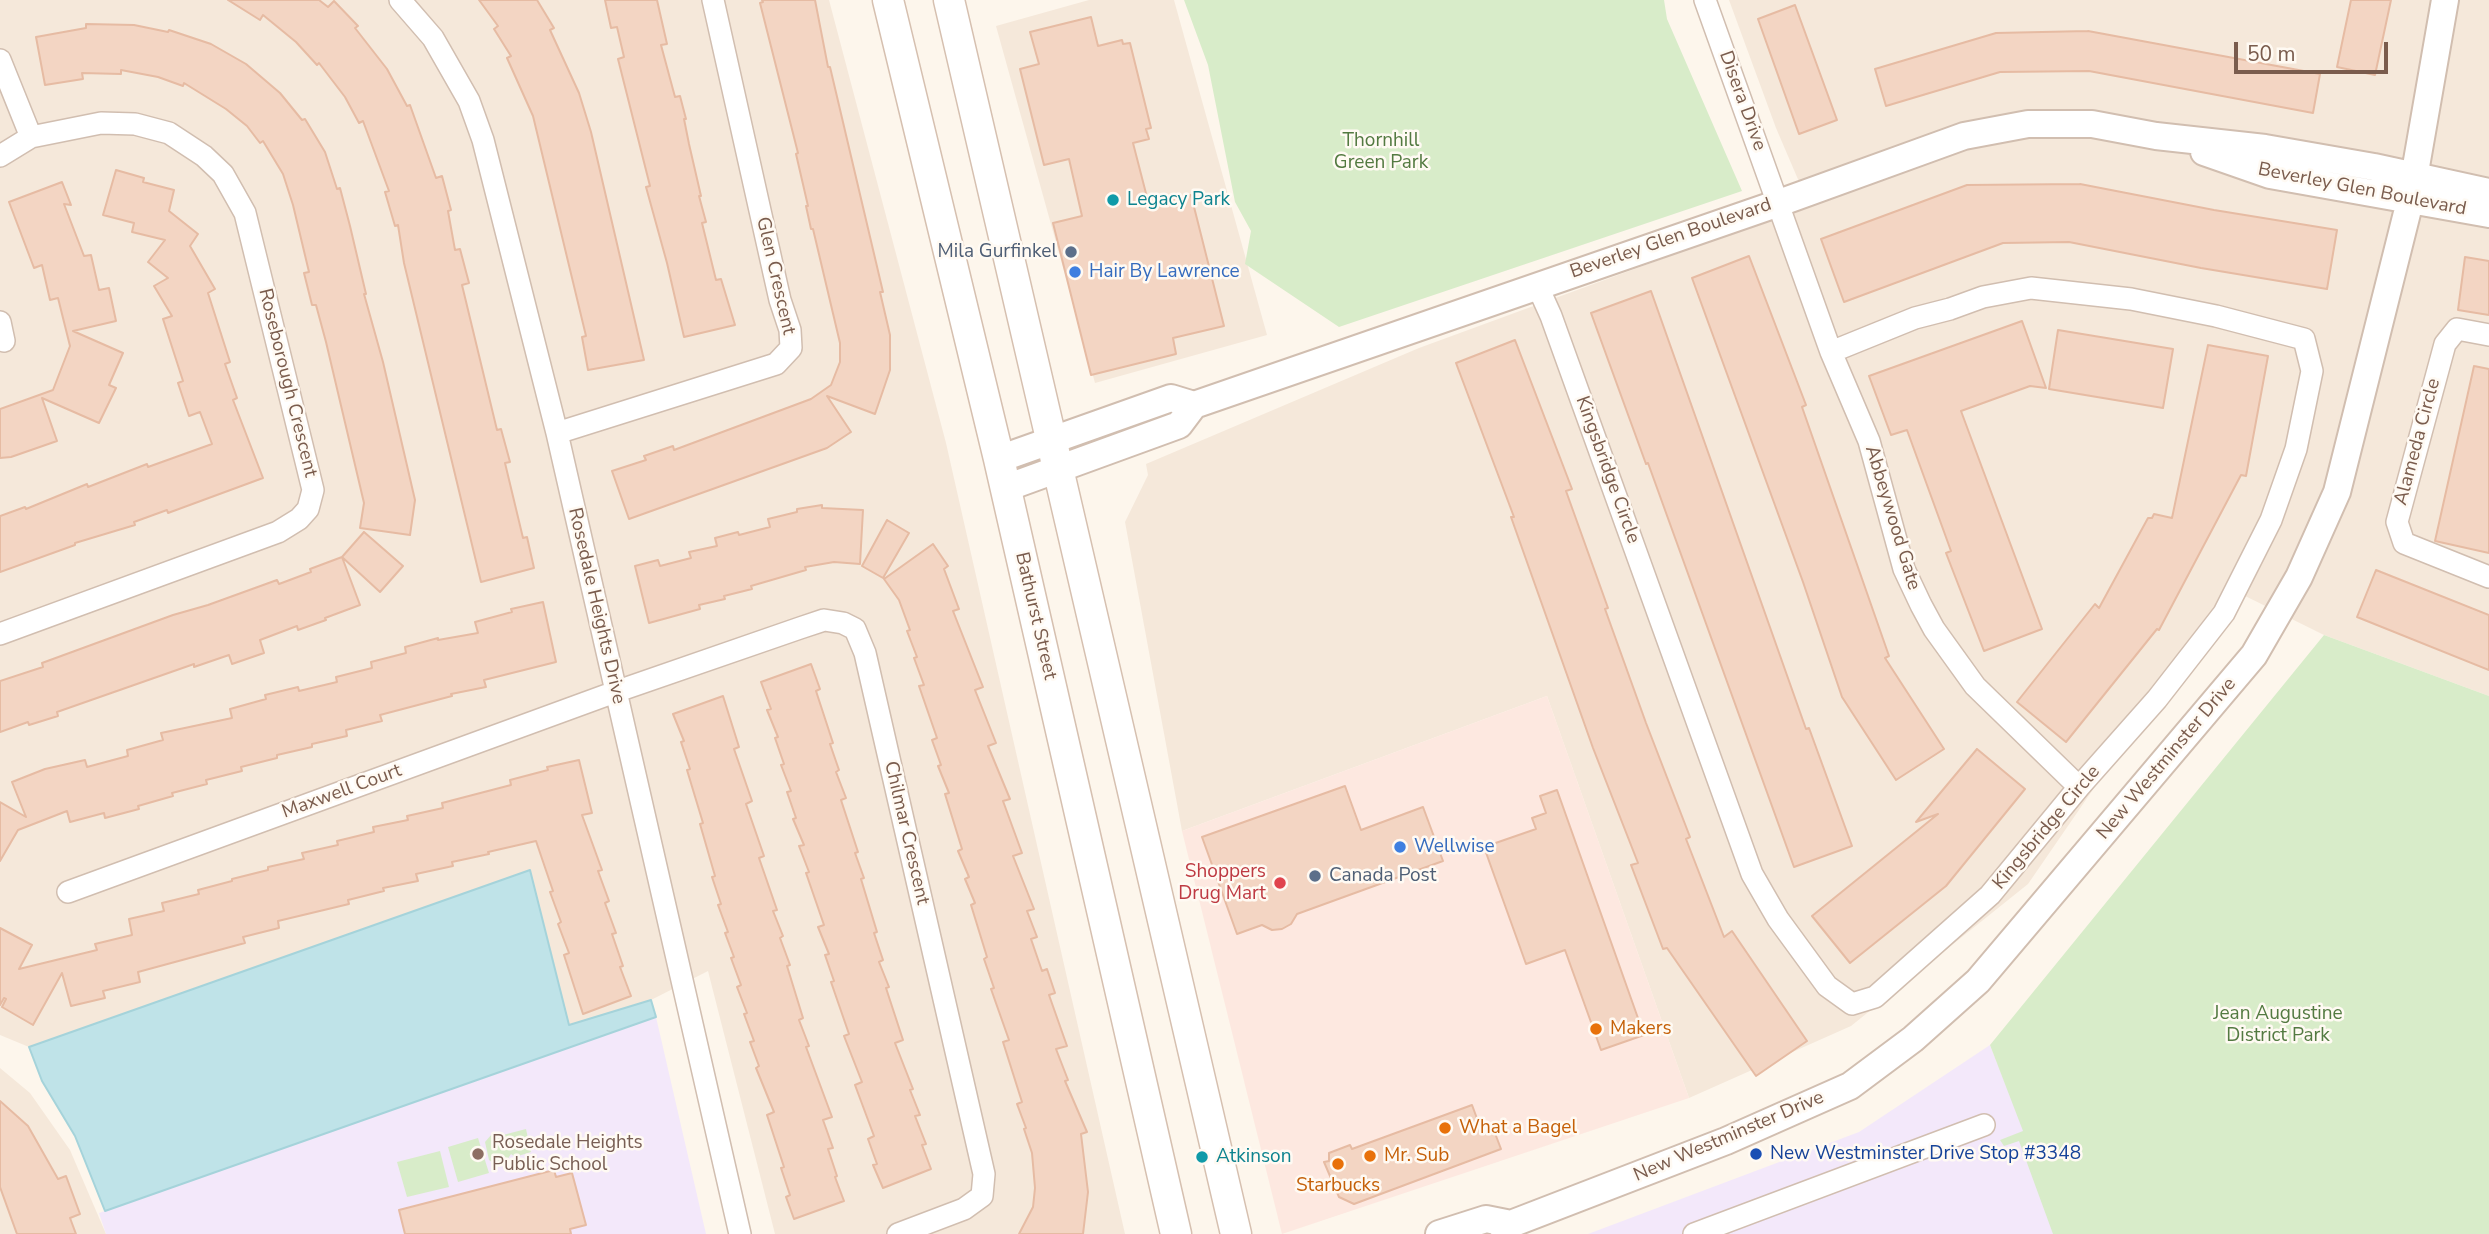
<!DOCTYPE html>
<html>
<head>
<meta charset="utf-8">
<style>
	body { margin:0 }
	#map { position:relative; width:2489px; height:1234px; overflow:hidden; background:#fdf6ec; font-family:"Nunito Sans",sans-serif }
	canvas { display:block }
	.scale { position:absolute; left:2234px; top:42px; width:154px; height:32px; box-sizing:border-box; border:4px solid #7a5c4d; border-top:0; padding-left:9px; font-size:21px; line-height:24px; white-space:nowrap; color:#7a5c4d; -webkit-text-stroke:5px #fffaf3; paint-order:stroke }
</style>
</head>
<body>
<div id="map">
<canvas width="2489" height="1234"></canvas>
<div class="scale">50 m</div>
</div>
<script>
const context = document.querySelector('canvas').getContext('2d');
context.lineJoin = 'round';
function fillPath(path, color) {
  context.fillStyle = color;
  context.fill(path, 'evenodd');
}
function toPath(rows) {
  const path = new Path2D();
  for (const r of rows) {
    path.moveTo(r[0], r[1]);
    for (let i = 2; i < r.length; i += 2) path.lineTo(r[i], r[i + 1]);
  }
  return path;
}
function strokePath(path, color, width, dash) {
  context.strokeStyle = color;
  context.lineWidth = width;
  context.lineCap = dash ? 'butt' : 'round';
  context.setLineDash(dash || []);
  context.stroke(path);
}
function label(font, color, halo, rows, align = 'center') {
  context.font = font + ' "Nunito Sans",sans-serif';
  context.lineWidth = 5;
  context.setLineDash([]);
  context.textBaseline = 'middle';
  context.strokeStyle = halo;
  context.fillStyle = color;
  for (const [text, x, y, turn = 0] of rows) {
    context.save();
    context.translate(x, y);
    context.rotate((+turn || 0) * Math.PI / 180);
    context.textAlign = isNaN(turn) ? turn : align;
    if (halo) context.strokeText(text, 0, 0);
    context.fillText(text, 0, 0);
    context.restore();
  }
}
fillPath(toPath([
	[0,0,829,0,946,443,1125,1234,775,1234,708,971,651,1000,569,1025,530,870,29,1047,0,1035],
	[1089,0,1174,0,1267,335,1095,383,996,26],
	[1729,0,2489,0,2489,696,2324,635,2231,589,2028,884,1851,1026,1689,1098,1547,696,1182,831,1125,522,1148,475,1146,464,1419,348,1809,205,1776,128],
	[0,1068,30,1093,70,1150,106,1234,0,1234]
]), '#f5e8da');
fillPath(toPath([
	[1547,696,1689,1098,1282,1234,1182,831]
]), '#fde8e0');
fillPath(toPath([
	[656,1017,706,1234,106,1234,99,1213],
	[1990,1045,2065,1234,1588,1234,1859,1132]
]), '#f3e8fa');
fillPath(toPath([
	[1184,0,1664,0,1667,19,1742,191,1339,327,1245,264,1251,231,1235,202,1208,65],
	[2324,635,2489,696,2489,1234,2053,1234,2019,1141,2004,1146,2000,1140,2023,1131,1990,1045],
	[526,1129,531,1152,515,1157,511,1154,505,1163,496,1165,489,1160,485,1142,492,1134,503,1135],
	[478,1138,489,1173,458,1182,448,1147],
	[440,1151,449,1187,407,1197,397,1162]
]), '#d8ecc9');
const water = toPath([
	[530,870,569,1025,651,1000,656,1017,105,1211,75,1136,42,1081,29,1047,530,870]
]);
fillPath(water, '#bfe3e8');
strokePath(water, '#a5d3da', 2);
const building = toPath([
	[228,0,319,0,328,7,334,1,358,26,355,28,387,69,407,106,410,105,436,178,442,176,451,210,448,211,455,250,460,249,469,283,462,285,497,430,501,429,510,462,505,463,523,538,527,537,534,568,481,582,404,263,398,225,395,226,385,192,389,191,363,121,359,123,345,97,319,63,317,65,296,42,263,15,260,20,228,0],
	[479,0,537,0,554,28,550,30,579,93,591,132,644,360,588,370,582,337,586,336,533,116,507,58,511,56,494,29,498,26,479,0],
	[605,0,657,0,667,44,661,45,675,97,680,96,686,119,684,119,689,144,701,196,699,196,706,222,702,223,716,280,721,279,735,325,684,337,667,263,646,187,650,186,618,59,624,57,617,27,611,28,605,0],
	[762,0,815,0,828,67,830,67,883,292,880,292,890,335,890,370,875,414,827,396,851,432,827,448,629,519,612,471,646,460,644,456,673,446,674,450,811,399,831,385,840,362,840,343,813,229,811,229,806,206,808,206,796,154,798,153,760,3,763,2,762,0],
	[2351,0,2391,0,2375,75,2337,67,2351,0],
	[1795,5,1837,120,1799,134,1758,19,1795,5],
	[1091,17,1098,46,1122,40,1123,44,1130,43,1151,128,1146,129,1149,139,1133,143,1149,205,1191,195,1224,326,1173,338,1176,354,1091,375,1053,223,1082,216,1069,159,1044,165,1020,69,1039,64,1030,32,1091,17],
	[86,24,134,25,168,32,169,30,211,44,246,64,280,93,302,120,305,119,325,152,337,189,340,188,350,226,366,294,364,294,383,362,415,500,410,535,360,528,364,503,326,342,316,305,312,305,304,273,309,272,293,205,283,174,263,141,260,143,247,126,226,109,184,83,183,86,158,77,121,70,121,74,82,73,83,79,45,85,36,37,86,28,86,24],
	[2088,31,2320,74,2313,113,2089,71,2000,72,1886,106,1875,69,1996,33,2088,31],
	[116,170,144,178,143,182,174,190,169,211,198,234,190,246,215,289,208,293,230,362,225,364,237,398,233,400,263,478,168,513,167,510,134,522,135,525,75,543,75,545,0,572,0,516,25,507,26,509,87,484,88,487,147,464,148,467,212,444,200,412,189,416,178,383,183,381,163,319,172,316,154,286,168,278,148,262,165,240,132,232,134,223,103,215,116,170],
	[62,182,71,205,64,204,84,256,91,255,99,290,109,288,116,321,73,331,123,353,109,385,116,388,99,423,42,398,57,441,11,457,0,458,0,409,53,390,70,346,58,298,50,300,42,265,34,268,9,202,62,182],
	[2080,184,2214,210,2337,230,2327,289,2201,268,2069,242,2003,243,1844,302,1821,239,1967,185,2080,184],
	[1749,256,1806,405,1802,407,1889,656,1885,658,1944,749,1896,780,1842,697,1803,582,1692,278,1749,256],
	[2465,257,2489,261,2489,315,2458,310,2465,257],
	[1651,291,1806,729,1809,728,1852,846,1794,867,1648,463,1646,464,1591,313,1651,291],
	[2022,321,2046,388,2030,386,1961,411,2042,629,1984,651,1946,553,1951,551,1907,430,1891,435,1869,376,2022,321],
	[2058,330,2173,349,2163,408,2049,389,2058,330],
	[1515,340,1572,489,1566,491,1608,608,1605,609,1646,723,1690,837,1686,839,1724,937,1732,931,1807,1041,1756,1076,1667,948,1663,949,1631,865,1638,863,1593,748,1511,517,1514,517,1456,363,1515,340],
	[2208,345,2268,356,2246,476,2241,475,2159,630,2157,629,2066,742,2017,702,2095,604,2099,608,2148,518,2152,518,2154,514,2172,518,2208,345],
	[2474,366,2489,369,2489,553,2435,541,2474,366],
	[822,505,822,508,863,510,860,564,834,562,805,567,806,570,751,586,752,589,724,596,725,599,699,605,700,609,649,623,635,566,658,560,660,566,691,558,689,552,717,546,715,538,738,532,739,535,770,527,768,519,797,512,797,509,822,505],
	[887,520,909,533,883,578,862,566,887,520],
	[364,532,403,566,380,592,342,557,364,532],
	[933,544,948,566,944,569,959,609,953,611,983,687,975,690,996,743,988,746,1010,799,1003,801,1022,853,1013,856,1034,909,1027,911,1037,937,1031,939,1042,971,1047,969,1055,993,1049,995,1067,1046,1056,1049,1068,1080,1065,1081,1087,1132,1081,1134,1088,1192,1083,1234,1019,1234,1033,1207,1035,1188,1032,1153,1024,1129,1026,1128,1017,1104,1022,1102,1003,1042,1009,1040,991,989,994,988,984,959,987,957,971,905,975,903,965,879,969,877,958,851,962,849,945,794,949,793,938,766,941,765,932,740,937,738,919,686,924,685,914,658,917,657,907,631,910,630,899,600,884,579,933,544],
	[342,557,360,605,325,618,326,620,298,630,297,626,260,640,264,653,232,664,229,655,194,667,194,664,57,712,58,716,29,725,28,722,0,732,0,681,43,667,42,663,173,615,208,605,277,580,279,584,311,572,310,569,342,557],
	[2376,570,2489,615,2489,670,2357,617,2376,570],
	[543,602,556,662,484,680,486,687,451,694,452,696,380,715,382,721,346,730,347,736,312,744,312,747,277,755,277,758,241,767,242,771,206,780,207,784,172,793,173,796,138,806,139,809,105,818,104,813,70,822,67,811,18,830,0,861,0,802,26,817,12,782,45,769,85,760,87,767,128,756,127,750,163,740,161,733,232,718,230,709,266,699,265,695,298,687,299,691,337,682,336,677,372,668,371,662,406,653,405,647,438,638,438,640,478,633,475,622,512,612,511,609,543,602],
	[811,664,820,689,816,691,833,743,830,744,839,770,836,772,846,798,841,800,858,852,855,853,864,878,861,879,877,932,874,933,883,960,879,962,889,987,886,988,903,1040,895,1043,913,1089,910,1090,920,1115,915,1116,926,1144,922,1145,931,1169,883,1188,873,1165,877,1164,868,1139,874,1136,855,1085,862,1082,844,1036,849,1034,831,982,834,981,825,955,829,954,818,927,824,925,806,873,809,872,799,846,804,845,793,819,796,818,787,792,791,791,781,765,784,764,775,738,778,737,767,710,771,709,761,682,811,664],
	[723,696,739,747,734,749,752,801,746,804,764,856,759,858,777,910,773,911,783,936,780,938,790,965,787,966,803,1018,799,1020,809,1046,806,1047,832,1117,823,1120,833,1148,828,1149,837,1176,835,1177,844,1201,794,1219,786,1197,790,1195,781,1168,784,1167,767,1115,774,1112,756,1068,759,1066,750,1042,754,1041,744,1014,747,1013,737,987,741,985,731,958,734,957,725,933,728,932,718,905,721,904,712,877,715,876,700,824,703,823,687,770,690,769,681,742,684,741,673,714,723,696],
	[1977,749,2025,789,1946,886,1850,963,1812,916,1938,814,1916,822,1977,749],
	[579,760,592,813,582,815,602,870,598,871,609,901,605,903,616,933,612,934,623,966,620,967,631,996,583,1014,564,955,569,953,558,924,561,922,550,892,553,891,536,841,488,852,489,854,452,862,453,866,416,874,418,881,383,888,384,891,348,900,349,904,278,921,279,928,243,937,245,943,138,972,140,982,103,991,105,998,71,1006,62,973,33,1025,2,1007,6,999,4,998,0,1005,0,928,32,945,19,969,97,950,95,944,132,935,129,919,164,911,162,903,199,894,198,890,232,881,232,879,268,870,268,867,304,859,302,853,338,845,337,841,374,832,373,827,408,820,407,816,443,808,442,803,511,785,510,780,548,770,547,767,579,760],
	[1345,786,1361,830,1423,807,1443,861,1297,914,1291,924,1282,929,1272,930,1262,925,1237,934,1202,837,1345,786],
	[1557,790,1644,1035,1601,1050,1565,950,1526,964,1484,847,1536,829,1532,818,1546,813,1540,796,1557,790],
	[0,1101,28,1126,58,1179,66,1176,80,1214,70,1218,76,1234,17,1234,0,1187,0,1101],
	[1472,1105,1482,1132,1493,1128,1501,1149,1354,1204,1339,1197,1324,1162,1329,1161,1329,1153,1350,1145,1352,1149,1472,1105],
	[554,1170,556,1177,572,1173,586,1225,570,1229,571,1234,405,1234,399,1210,554,1170]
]);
fillPath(building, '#f3d5c3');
strokePath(building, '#e6bba3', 2);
const minor = toPath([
	[400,0,433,38,469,101,483,140,557,433,740,1234],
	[1705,0,1831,352,1869,441,1904,569,1921,605,1934,629,1975,686,2079,787],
	[0,60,31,137],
	[0,156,31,137,101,123,135,124,169,133,204,156,223,174,245,213,313,490,308,509,299,519,278,532,0,634],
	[1537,285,1551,316,1752,874,1778,919,1827,986,1852,1004,1875,997,1990,895,2079,787,2157,699,2224,613,2271,520,2296,449,2312,371,2304,339,2216,316,2131,299,2031,288,1983,297,1950,309,1915,318,1831,352],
	[0,322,4,341],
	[2489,335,2457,329,2445,344,2397,522,2404,543,2489,577],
	[557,433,776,364,791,348,790,330,780,300,713,0],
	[68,892,615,692,800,628,824,620,843,623,855,629,865,653,984,1174,982,1196,964,1209,898,1234],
	[1694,1234,1984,1125]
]);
const tertiary = toPath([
	[2204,152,2270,175,2489,214],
	[999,459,1171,398,1194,405],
	[1006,488,1179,425,1194,405,1779,203,1964,136,2028,124,2092,124,2156,136,2265,148,2374,167,2489,192],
	[1439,1234,1486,1219,1511,1224],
	[1504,1234,1511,1224,1726,1141,1850,1086,1913,1039,1978,981,2254,655,2299,577,2337,492,2410,201,2445,0]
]);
const secondary = toPath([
	[888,0,999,459,1176,1234],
	[949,0,1236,1234]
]);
strokePath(minor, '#d1beb0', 24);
strokePath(tertiary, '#d1beb0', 30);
strokePath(secondary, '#d6c0b0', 33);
strokePath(minor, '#fff', 21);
strokePath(tertiary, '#fff', 26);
strokePath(secondary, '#fff', 30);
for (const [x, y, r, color] of [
	[1113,200,7,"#0f9aa8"],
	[1071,252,7,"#5c6f8a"],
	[1075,272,7,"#3f7fe0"],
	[1400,847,7,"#3f7fe0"],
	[1315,876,7,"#5c6f8a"],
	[1280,883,7,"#e0444e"],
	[1596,1029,7,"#e8710a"],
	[1445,1128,7,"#e8710a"],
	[478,1154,7,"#8d6e63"],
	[1756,1154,7,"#1a4fb4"],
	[1370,1156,7,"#e8710a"],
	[1202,1157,7,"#0f9aa8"],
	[1338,1164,7,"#e8710a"]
]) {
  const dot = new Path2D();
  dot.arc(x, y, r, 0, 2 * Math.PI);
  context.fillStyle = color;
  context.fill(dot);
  strokePath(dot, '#fffaf3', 2.5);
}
label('19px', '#7a5c4d', '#fffaf3', [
	["Disera Drive",1742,101,70],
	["Beverley Glen Boulevard",2362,190,11],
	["Beverley Glen Boulevard",1671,239,-19],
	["Glen Crescent",775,276,77],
	["Roseborough Crescent",287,383,76],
	["Alameda Circle",2418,442,-75],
	["Kingsbridge Circle",1607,470,70],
	["Abbeywood Gate",1892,518,73],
	["Rosedale Heights Drive",596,606,77],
	["Bathurst Street",1035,616,77],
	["New Westminster Drive",2167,759,-50],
	["Maxwell Court",342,792,-20],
	["Kingsbridge Circle",2047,828,-50],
	["Chilmar Crescent",906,833,77],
	["New Westminster Drive",1729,1137,-23]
]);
label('19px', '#537a41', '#fffaf3', [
	["Thornhill",1381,141],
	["Green Park",1381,163],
	["Jean Augustine",2278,1014],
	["District Park",2278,1036]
]);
label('19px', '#0d838f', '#fffaf3', [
	["Legacy Park",1127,200],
	["Atkinson",1216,1157]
], 'left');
label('19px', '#4e5e75', '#fffaf3', [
	["Mila Gurfinkel",1057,252],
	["Canada Post",1329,876,"left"]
], 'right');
label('19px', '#366cbe', '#fffaf3', [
	["Hair By Lawrence",1089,272],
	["Wellwise",1414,847]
], 'left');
label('19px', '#be3a42', '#fffaf3', [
	["Shoppers",1266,872],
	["Drug Mart",1266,894]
], 'right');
label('19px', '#c56008', '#fffaf3', [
	["Makers",1610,1029],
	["What a Bagel",1459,1128],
	["Mr. Sub",1384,1156],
	["Starbucks",1338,1186,"center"]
], 'left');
label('19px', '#785e54', '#fffaf3', [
	["Rosedale Heights",492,1143],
	["Public School",492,1165]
], 'left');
label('19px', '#164399', '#fffaf3', [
	["New Westminster Drive Stop #3348",1770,1154]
], 'left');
</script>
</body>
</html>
